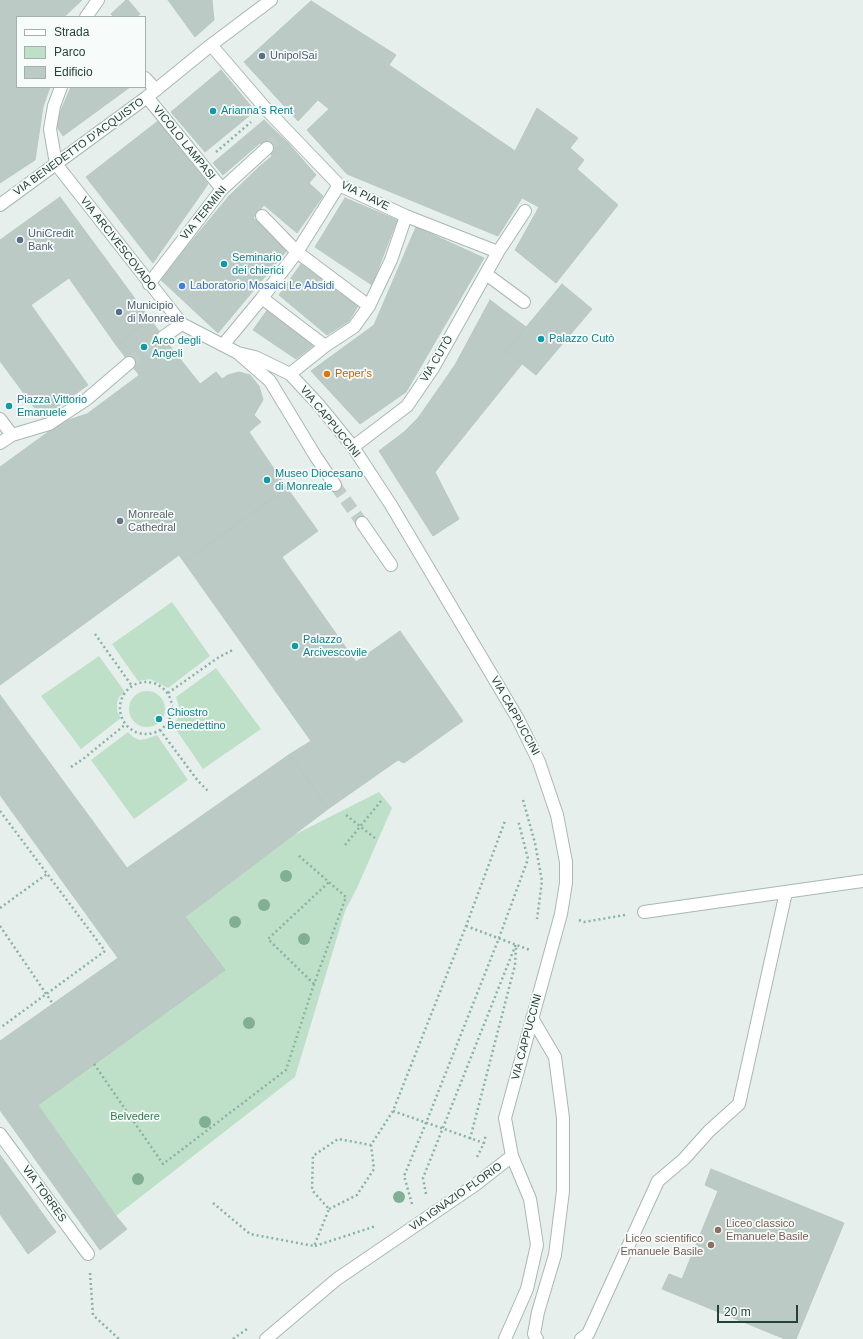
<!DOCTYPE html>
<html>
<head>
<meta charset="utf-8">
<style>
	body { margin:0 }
	#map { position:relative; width:863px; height:1339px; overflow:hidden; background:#e6efeb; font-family:Arial,sans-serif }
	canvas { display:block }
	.legend { position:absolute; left:16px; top:16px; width:130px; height:72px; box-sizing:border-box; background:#f7fbf9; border:1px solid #a3b1ad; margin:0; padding:5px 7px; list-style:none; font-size:12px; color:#24423a }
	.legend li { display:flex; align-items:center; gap:8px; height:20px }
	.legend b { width:20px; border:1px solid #a3b1ad }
	.scale { position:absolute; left:717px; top:1305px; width:81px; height:18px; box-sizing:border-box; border:2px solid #24423a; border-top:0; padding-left:5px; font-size:12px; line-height:14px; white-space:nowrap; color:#24423a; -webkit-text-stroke:3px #f7fbf9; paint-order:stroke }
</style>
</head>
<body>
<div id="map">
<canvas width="863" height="1339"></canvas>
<ul class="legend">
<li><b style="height:5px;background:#fff"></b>Strada</li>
<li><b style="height:11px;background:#bfe0c8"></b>Parco</li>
<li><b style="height:11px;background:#bbcac4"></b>Edificio</li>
</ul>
<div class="scale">20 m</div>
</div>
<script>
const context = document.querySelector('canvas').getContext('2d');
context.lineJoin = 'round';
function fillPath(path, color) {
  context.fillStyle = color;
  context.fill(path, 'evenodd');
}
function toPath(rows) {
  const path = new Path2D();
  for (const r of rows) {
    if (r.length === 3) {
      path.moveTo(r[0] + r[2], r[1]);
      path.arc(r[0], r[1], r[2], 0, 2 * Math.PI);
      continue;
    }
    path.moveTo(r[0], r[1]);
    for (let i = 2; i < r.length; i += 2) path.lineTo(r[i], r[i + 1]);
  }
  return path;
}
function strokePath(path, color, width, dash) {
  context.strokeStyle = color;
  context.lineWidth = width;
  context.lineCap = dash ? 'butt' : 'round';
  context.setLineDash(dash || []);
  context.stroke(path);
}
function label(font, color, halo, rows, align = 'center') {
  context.font = font + ' Arial,sans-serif';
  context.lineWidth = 3.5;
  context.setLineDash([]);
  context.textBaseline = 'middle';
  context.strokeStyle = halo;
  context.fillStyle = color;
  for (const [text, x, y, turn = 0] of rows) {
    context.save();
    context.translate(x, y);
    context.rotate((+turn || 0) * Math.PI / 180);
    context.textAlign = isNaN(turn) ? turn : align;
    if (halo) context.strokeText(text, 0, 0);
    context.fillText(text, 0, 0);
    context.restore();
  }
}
fillPath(toPath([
	[172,602,210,656,168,688,150,679,138,681,112,644],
	[99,656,125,692,119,697,117,703,117,711,121,718,81,749,41,696],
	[216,668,261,729,203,769,172,724,177,720,180,713,179,706,176,697],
	[147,709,18],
	[128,732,133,737,139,740,146,739,157,735,188,780,134,819,91,760],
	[379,792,392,808,357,888,345,911,295,1077,116,1216,38,1105,185,917,294,835]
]), '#bfe0c8');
const building = toPath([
	[0,0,82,0,65,16,67,17,17,17,17,87,50,87,43,107,35,160,0,183,0,0],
	[126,0,128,0,140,14,136,17,114,17,111,14,126,0],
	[168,0,212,0,214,20,195,37,168,0],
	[311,1,396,55,389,65,515,151,537,108,578,138,570,148,584,160,577,169,618,205,556,283,515,250,539,207,522,198,498,236,347,174,307,130,329,109,318,100,298,121,244,62,311,1],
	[221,70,255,111,205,152,171,112,221,70],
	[71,87,130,87,63,136,55,124,71,87],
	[264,120,288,143,272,156,267,148,260,143,223,175,213,163,264,120],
	[158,121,208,184,153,263,86,177,158,121],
	[288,143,316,175,309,183,323,196,297,233,264,205,253,218,229,196,259,167,288,143],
	[229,196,288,249,218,333,160,279,229,196],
	[60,197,150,319,116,345,69,278,31,305,88,385,42,418,0,361,0,240,60,197],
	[345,198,397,220,372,285,315,247,345,198],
	[416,227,484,258,406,392,360,424,311,371,374,325,416,227],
	[301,264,358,306,349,321,327,335,279,295,301,264],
	[562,284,592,309,536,375,506,351,562,284],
	[490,300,526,327,506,351,522,364,435,472,459,519,433,536,379,451,404,432,418,418,455,365,490,300],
	[268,309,314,345,296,359,253,330,268,309],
	[150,319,173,350,139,375,116,345,150,319],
	[173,350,200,384,216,372,222,379,228,375,239,372,250,375,259,386,263,400,254,415,261,422,249,432,287,488,184,562,179,555,0,685,0,467,62,422,87,414,173,350],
	[287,488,318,531,282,557,356,662,400,631,463,721,404,763,398,760,328,809,290,754,311,741,184,562,287,488],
	[0,695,127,868,290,754,328,809,185,917,225,970,38,1105,116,1216,127,1229,100,1250,0,1110,0,1041,118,958,0,795,0,695],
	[0,1155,56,1232,28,1254,0,1214,0,1155],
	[711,1169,844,1223,796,1339,785,1339,662,1289,669,1274,682,1279,718,1191,705,1185,711,1169]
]);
fillPath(building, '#bbcac4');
strokePath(building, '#b8c9c2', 1);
strokePath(toPath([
	[267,148,280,136],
	[129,363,163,337],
	[335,485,362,523]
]), '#bfccc8', 12, [12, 6]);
const minor = toPath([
	[86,17,98,0],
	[211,45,266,109,339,185,406,216,498,252,525,211],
	[145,78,156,90],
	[61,87,54,106,50,129,56,164,182,324,238,353,255,357,290,374,318,404,353,447,391,505,518,719,539,762,557,815,566,862,566,883,561,914,505,1118,512,1156,530,1199,537,1245,527,1289,505,1339],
	[147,97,222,189],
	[0,205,147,97,211,45,271,0],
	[262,216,297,252,369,306],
	[486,274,524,302],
	[149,284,222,189,267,148],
	[262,298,325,346],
	[163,337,182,324],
	[223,345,262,298,297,252,339,185],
	[239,354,270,381,316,457,335,485],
	[290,374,325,346,354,327,369,306,391,260,406,216],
	[0,419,12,435],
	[0,443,12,435,49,424,87,399,129,363],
	[353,447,407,406,433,368,498,252],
	[362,523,391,565],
	[644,912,863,881],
	[532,1018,555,1057,563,1118,563,1191,555,1255,538,1312,534,1334,537,1339],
	[0,1134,88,1254],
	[266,1339,337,1279,475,1185,512,1156],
	[581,1339,588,1334,658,1181,684,1159,709,1131,739,1104,786,892]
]);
strokePath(minor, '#a8b8b2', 14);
strokePath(toPath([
	[216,152,251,122],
	[95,634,132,686],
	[146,708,26],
	[168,693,219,657,233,650],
	[160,730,198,781,208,791],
	[71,767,83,759,126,724],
	[523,800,535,843,542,881,537,919],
	[0,811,105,951,0,1028],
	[346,815,376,839],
	[345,845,381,801],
	[0,908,47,874],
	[579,920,584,922,625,915],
	[0,926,53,1004],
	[466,926,530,950],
	[314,984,268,939,329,882],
	[94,1064,163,1164,286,1070,314,984,346,897,298,855],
	[393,1111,484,1143],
	[470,1139,515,965,516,947],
	[477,1157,484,1143,486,1134],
	[426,1194,423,1178,516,944],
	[213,1203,250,1234,314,1246,329,1209,312,1190,313,1156,338,1139,371,1145,393,1111,466,926,505,821],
	[412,1204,404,1176,426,1123,499,938,528,859,518,820],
	[329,1209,357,1195,374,1169,371,1145],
	[315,1246,376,1226],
	[90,1273,93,1315,119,1339],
	[233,1339,247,1329]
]), '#86b3a5', 2.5, [2, 3]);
strokePath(minor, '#fff', 12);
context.fillStyle = '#80af93';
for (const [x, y] of [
	[286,876],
	[264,905],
	[235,922],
	[304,939],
	[249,1023],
	[205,1122],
	[138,1179],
	[399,1197]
]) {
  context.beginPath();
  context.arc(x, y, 6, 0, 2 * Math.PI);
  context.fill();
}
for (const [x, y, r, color] of [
	[262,56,4,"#5c6f8a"],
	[213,111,4,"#0f9aa8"],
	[20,240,4,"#5c6f8a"],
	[224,264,4,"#0f9aa8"],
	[182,286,4,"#3f7fe0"],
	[119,312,4,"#5c6f8a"],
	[541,339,4,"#0f9aa8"],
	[144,347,4,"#0f9aa8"],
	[327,374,4,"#e8710a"],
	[9,406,4,"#0f9aa8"],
	[267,480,4,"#0f9aa8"],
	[120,521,4,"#6b7280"],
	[295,646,4,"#0f9aa8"],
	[159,719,4,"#0f9aa8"],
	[718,1230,4,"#8d6e63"],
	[711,1245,4,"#8d6e63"]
]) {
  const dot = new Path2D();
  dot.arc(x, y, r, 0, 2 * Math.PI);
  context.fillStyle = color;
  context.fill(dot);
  strokePath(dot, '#f7fbf9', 1.5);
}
label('11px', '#4e5e75', '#f7fbf9', [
	["UnipolSai",270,56],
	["UniCredit",28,234],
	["Bank",28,247],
	["Municipio",127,306],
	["di Monreale",127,319]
], 'left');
label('11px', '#0d838f', '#f7fbf9', [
	["Arianna's Rent",221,111],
	["Seminario",232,258],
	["dei chierici",232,271],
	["Palazzo Cutò",549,339],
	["Arco degli",152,341],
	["Angeli",152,354],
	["Piazza Vittorio",17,400],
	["Emanuele",17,413],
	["Museo Diocesano",275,474],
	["di Monreale",275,487],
	["Palazzo",303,640],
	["Arcivescovile",303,653],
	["Chiostro",167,713],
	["Benedettino",167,726]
], 'left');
label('11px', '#24423a', '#f7fbf9', [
	["VICOLO LAMPASI",184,143,51],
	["VIA BENEDETTO D'ACQUISTO",79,147,-36],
	["VIA PIAVE",365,196,26],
	["VIA TERMINI",204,213,-51],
	["VIA ARCIVESCOVADO",118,244,52],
	["VIA CUTÒ",437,359,-59],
	["VIA CAPPUCCINI",330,422,51],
	["VIA CAPPUCCINI",515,716,61],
	["VIA CAPPUCCINI",527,1037,-75],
	["VIA TORRES",44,1194,54],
	["VIA IGNAZIO FLORIO",456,1197,-35]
]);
label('11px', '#366cbe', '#f7fbf9', [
	["Laboratorio Mosaici Le Absidi",190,286]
], 'left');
label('11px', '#c56008', '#f7fbf9', [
	["Peper's",335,374]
], 'left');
label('11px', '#5b616d', '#f7fbf9', [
	["Monreale",128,515],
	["Cathedral",128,528]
], 'left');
label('11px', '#2d7a4b', '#f7fbf9', [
	["Belvedere",135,1117]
]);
label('11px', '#785e54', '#f7fbf9', [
	["Liceo classico",726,1224],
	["Emanuele Basile",726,1237],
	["Liceo scientifico",703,1239,"right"],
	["Emanuele Basile",703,1252,"right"]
], 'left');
</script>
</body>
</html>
